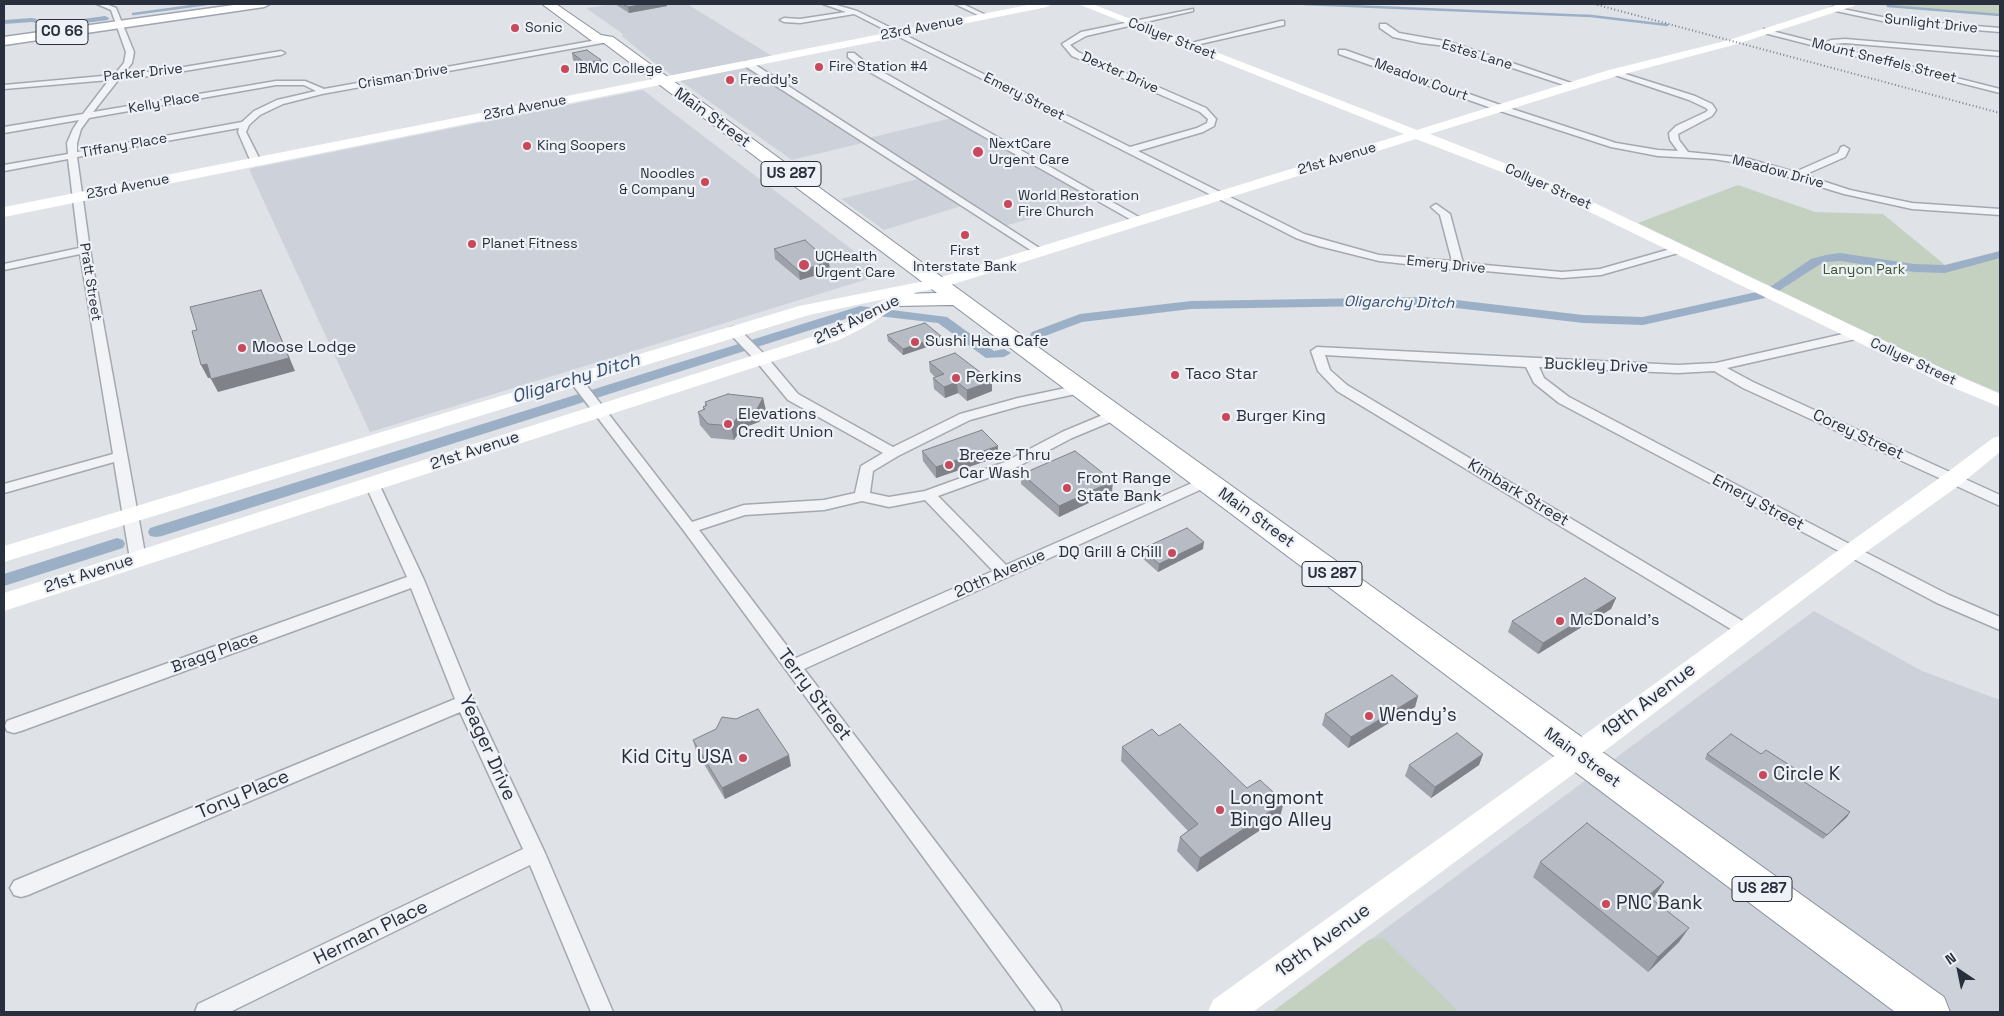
<!DOCTYPE html>
<html>
<head>
<meta charset="utf-8">
<style>
	body { margin:0 }
	#map { position:relative; width:2004px; height:1016px; overflow:hidden; background:#dfe2e7; font-family:"Space Grotesk",sans-serif }
	canvas { display:block }
	.frame { position:absolute; inset:0; border:5px solid #28303d; pointer-events:none }
	.north { position:absolute; left:1934px; top:946px; width:50px; height:50px; -webkit-text-stroke:4px #eef1f5; paint-order:stroke; rotate:326deg; font-size:14px; font-weight:700; line-height:20px; text-align:center; color:#28303d }
	.north::after { content:''; display:block; margin:auto; width:18px; height:22px; background:#28303d; clip-path:polygon(50% 0,100% 100%,50% 72%,0 100%) }
</style>
</head>
<body>
<div id="map">
<canvas width="2004" height="1016"></canvas>
<div class="frame"></div>
<div class="north">N</div>
</div>
<script>
const context = document.querySelector('canvas').getContext('2d');
context.lineJoin = 'round';
function fillPath(path, color) {
  context.fillStyle = color;
  context.fill(path, 'evenodd');
}
function toPath(rows) {
  const path = new Path2D();
  for (const r of rows) {
    path.moveTo(r[0], r[1]);
    for (let i = 2; i < r.length; i += 2) path.lineTo(r[i], r[i + 1]);
  }
  return path;
}
function strokePath(path, color, width, dash) {
  context.strokeStyle = color;
  context.lineWidth = width;
  context.lineCap = dash ? 'butt' : 'round';
  context.setLineDash(dash || []);
  context.stroke(path);
}
function label(font, color, halo, rows, align = 'center') {
  context.font = font + ' "Space Grotesk",sans-serif';
  context.lineWidth = 4.5;
  context.setLineDash([]);
  context.textBaseline = 'middle';
  context.strokeStyle = halo;
  context.fillStyle = color;
  for (const [text, x, y, turn = 0] of rows) {
    context.save();
    context.translate(x, y);
    context.rotate((+turn || 0) * Math.PI / 180);
    context.textAlign = isNaN(turn) ? turn : align;
    if (halo) context.strokeText(text, 0, 0);
    context.fillText(text, 0, 0);
    context.restore();
  }
}
fillPath(toPath([
	[614,4,687,4,772,56,751,61,869,138,952,118,1099,200,1004,226,971,203,884,230,841,199,918,179,862,143,792,160,652,61,622,36,623,34,586,8],
	[643,90,884,274,370,432,249,169],
	[1814,611,1922,671,2000,700,2000,1012,1273,1012]
]), '#cdd1d9');
fillPath(toPath([
	[1865,4,2000,4,2000,15,1952,10],
	[1738,185,1815,212,1883,214,1950,269,2000,254,2000,393,1937,366,1638,223],
	[1383,938,1459,1012,1272,1012,1369,940]
]), '#c4d1c0');
strokePath(toPath([
	[1304,4,1591,16,1667,25],
	[1888,6,2000,15],
	[133,14,207,4]
]), '#9bb0c6', 2.5);
fillPath(toPath([
	[105,16,109,18,108,20,54,27,32,22,4,24,4,20,32,18,54,23,105,16],
	[2000,251,2000,258,1945,273,1914,272,1840,261,1827,262,1819,265,1777,292,1773,293,1767,289,1811,259,1826,255,1840,253,1914,264,1945,265,2000,251],
	[1761,291,1765,292,1767,295,1765,298,1643,325,1583,323,1431,305,1191,309,1082,322,1037,339,1030,335,1032,332,1080,314,1191,301,1431,297,1583,315,1643,317,1761,291],
	[860,306,947,317,994,351,1004,349,1011,353,1004,357,986,358,938,323,861,314,162,536,156,537,150,536,148,532,150,528,860,306],
	[117,538,123,540,125,544,123,548,4,586,4,574,117,538]
]), '#9bb0c6');
const street = toPath([
	[97,4,106,4,116,8,134,52,132,63,123,74,160,71,281,51,285,53,281,55,160,75,119,79,93,112,276,81,305,81,324,89,608,38,612,40,608,42,322,94,283,104,260,115,249,125,246,132,261,162,256,165,251,162,238,132,239,128,77,157,90,250,146,559,144,563,138,564,132,563,130,559,114,462,4,493,4,484,113,454,80,254,4,270,4,264,79,248,68,159,4,171,4,165,68,154,67,143,73,129,79,120,4,133,4,127,83,114,109,80,4,89,4,85,114,75,124,63,126,52,111,10,97,4],
	[276,85,304,85,316,91,277,100,254,111,242,122,77,152,77,143,81,129,89,118,276,85],
	[823,4,833,4,857,11,1130,147,1197,128,1207,123,1208,119,1200,112,1072,56,1062,44,1081,32,1193,9,1193,11,1086,36,1070,45,1078,52,1206,108,1216,119,1214,126,1203,132,1138,151,1304,234,1379,255,1452,261,1440,215,1431,207,1436,204,1450,214,1463,263,1562,272,1600,269,1681,246,1686,249,1685,251,1601,275,1562,278,1463,269,1459,270,1379,261,1319,246,1296,238,854,14,800,23,784,22,780,20,784,18,800,19,846,12,823,4],
	[955,4,963,4,988,16,982,17,955,4],
	[1833,7,1892,19,2000,28,2000,32,1892,23,1831,10,1830,9,1833,7],
	[1281,21,1284,21,1284,25,1187,47,1183,45,1281,21],
	[1380,24,1386,24,1399,33,1450,42,1577,85,1570,87,1446,46,1421,43,1393,37,1380,28,1380,24],
	[1764,29,2000,89,2000,93,1764,33,1764,29],
	[1845,39,2000,52,2000,56,1845,43,1831,44,1827,42,1831,40,1845,39],
	[1339,50,1345,50,1503,106,1616,143,1658,150,1678,151,1670,140,1669,133,1676,126,1706,112,1708,110,1706,108,1689,100,1609,73,1616,71,1695,96,1712,104,1716,110,1712,116,1678,134,1679,140,1688,152,1745,158,1795,172,1838,153,1841,147,1844,146,1849,149,1845,157,1804,175,1850,190,1912,203,2000,209,2000,215,1912,209,1844,194,1745,164,1713,159,1658,156,1611,147,1497,110,1339,54,1339,50],
	[848,53,854,53,865,62,1144,220,1139,223,1135,222,859,66,848,57,848,53],
	[745,62,751,62,1044,251,1039,254,1035,253,745,66,745,62],
	[734,327,738,328,766,356,798,394,893,447,960,414,1018,398,1080,385,1087,389,1085,392,1020,406,970,420,898,456,873,471,870,493,889,497,925,491,1005,462,1062,432,1110,412,1120,412,1122,415,1120,418,1072,438,1015,468,938,496,1006,565,1201,479,1211,479,1213,482,1211,485,804,669,1059,1004,1062,1012,1037,1012,684,531,569,380,575,376,580,377,692,522,744,505,824,500,855,493,861,466,883,453,788,400,756,361,730,334,728,331,730,328,734,327],
	[925,500,993,571,796,658,699,530,745,515,824,510,862,501,889,507,925,500],
	[1856,331,1862,335,1860,338,1727,368,1753,382,2000,495,2000,506,1743,388,1714,371,1678,373,1539,367,1544,378,1569,397,1857,548,1949,595,2000,617,2000,630,1937,603,1559,403,1534,383,1526,367,1325,355,1330,370,1347,385,1751,626,1753,630,1751,634,1745,636,1739,634,1337,391,1318,371,1311,351,1317,347,1678,365,1716,363,1856,331],
	[372,480,377,481,379,484,424,580,474,702,545,853,613,1012,591,1012,530,865,230,1012,195,1012,198,1004,523,849,460,712,28,895,21,897,14,895,10,888,14,881,455,699,411,588,21,731,14,733,7,731,5,726,7,721,407,577,365,484,367,481,372,480]
]);
const primary = toPath([
	[241,4,270,4,264,7,4,45,4,37,241,4]
]);
const highway = toPath([
	[542,4,556,4,601,35,613,37,1024,337,1944,997,1950,1012,1895,1012,953,305,896,306,888,305,885,300,888,295,896,294,937,293,604,43,592,41,542,4]
]);
strokePath(street, '#a4a9b1', 3);
strokePath(primary, '#9ea6b2', 3);
strokePath(highway, '#87909d', 2);
fillPath(street, '#f1f3f6');
fillPath(toPath([
	[1033,4,1052,4,1047,7,4,217,4,207,1033,4],
	[1078,4,1092,4,1417,130,1609,70,1729,40,1840,4,1855,4,1854,6,1737,44,1617,76,1430,134,1540,177,1956,375,2000,394,2000,407,1942,383,1530,183,1416,139,944,287,914,293,916,296,913,300,898,306,863,328,839,340,4,611,4,593,827,332,851,320,885,299,809,315,4,562,4,546,799,306,935,279,1404,134,1078,4],
	[2000,436,2000,452,1961,484,1859,557,1611,746,1253,1012,1208,1012,1213,1000,1591,730,1843,547,1945,474,1993,438,2000,436]
]), '#fff');
fillPath(primary, '#fff');
fillPath(highway, '#fff');
strokePath(toPath([
	[1594,4,2000,113]
]), '#798290', 2, [1, 2.5]);
fillPath(toPath([
	[615,4,667,4,667,6,629,13],
	[572,53,603,68,587,71,573,60],
	[774,249,830,271,800,280,775,259],
	[887,335,941,336,942,342,903,355,888,341],
	[929,362,992,381,992,391,967,401,958,393,945,398,934,389,933,378,936,378,930,372],
	[763,398,766,411,759,422,742,428,734,440,711,438,700,425,698,412,703,410,703,407,705,406,705,402],
	[922,451,998,457,936,478,923,461],
	[1022,474,1112,492,1059,517,1021,484],
	[1142,549,1203,549,1158,572,1141,557],
	[1616,598,1611,609,1538,654,1508,632,1512,621],
	[1418,696,1415,707,1348,748,1322,725,1325,714],
	[1159,736,1247,788,1280,817,1197,872,1177,851,1180,837,1188,831,1121,761,1122,747],
	[693,740,791,766,725,799,696,751],
	[1483,754,1479,765,1431,798,1405,776,1409,765],
	[1707,754,1790,773,1847,817,1823,839,1705,759],
	[1540,862,1655,896,1652,899,1679,942,1648,972,1533,877]
]), '#9da1a9');
fillPath(toPath([
	[645,4,667,4,667,6,629,13,628,7],
	[601,60,603,68,587,71,585,63],
	[829,262,830,271,800,280,799,271],
	[261,290,295,371,218,392,211,379],
	[941,336,942,342,903,355,903,349],
	[207,364,214,377,208,378,201,365],
	[992,381,992,391,967,401,967,390],
	[957,382,958,393,945,398,944,387],
	[763,398,766,411,759,422,742,428,734,440,731,426,740,414],
	[998,446,998,457,936,478,936,467],
	[1113,481,1112,492,1059,517,1059,506],
	[1204,542,1203,549,1158,572,1159,564],
	[1616,598,1611,609,1538,654,1543,643],
	[1418,696,1415,707,1348,748,1351,737],
	[1483,754,1479,765,1431,798,1435,787],
	[789,755,791,766,725,799,722,788],
	[1284,802,1280,817,1197,872,1200,858],
	[1850,812,1847,817,1823,839],
	[1664,882,1655,896,1639,911,1648,896],
	[1689,928,1679,942,1648,972,1658,957]
]), '#7f8389');
const building = toPath([
	[623,4,645,4,628,7,623,4],
	[587,50,601,60,585,63,572,53,587,50],
	[805,240,829,262,799,271,774,249,805,240],
	[261,290,289,358,211,379,207,364,201,365,192,331,197,330,190,307,261,290],
	[925,323,941,336,903,349,887,335,925,323],
	[955,353,992,381,967,390,957,382,944,387,933,378,944,374,929,362,955,353],
	[728,394,763,398,757,409,740,414,731,426,708,424,698,412,705,409,703,407,707,405,705,402,728,394],
	[982,430,998,446,936,467,922,451,982,430],
	[1075,451,1113,481,1059,506,1022,474,1075,451],
	[1187,528,1204,542,1159,564,1142,549,1187,528],
	[1585,578,1616,598,1543,643,1512,621,1585,578],
	[1392,675,1418,696,1351,737,1325,714,1392,675],
	[758,709,789,755,722,788,693,740,716,729,722,717,736,719,758,709],
	[1180,724,1247,788,1260,780,1284,802,1200,858,1180,837,1198,824,1122,747,1152,729,1159,736,1180,724],
	[1457,733,1483,754,1435,787,1409,765,1457,733],
	[1731,734,1761,754,1766,750,1794,768,1789,772,1850,812,1827,835,1707,754,1731,734],
	[1587,823,1664,882,1648,896,1689,928,1658,957,1540,862,1587,823]
]);
fillPath(building, '#b6bbc4');
strokePath(building, '#7f8389', 1);
for (const [x, y, r, color] of [
	[515,28,5,"#c8485c"],
	[819,67,5,"#c8485c"],
	[565,69,5,"#c8485c"],
	[730,80,5,"#c8485c"],
	[527,146,5,"#c8485c"],
	[978,152,6,"#c8485c"],
	[705,182,5,"#c8485c"],
	[1008,204,5,"#c8485c"],
	[965,235,5,"#c8485c"],
	[472,244,5,"#c8485c"],
	[804,265,6,"#c8485c"],
	[915,342,5,"#c8485c"],
	[242,348,5,"#c8485c"],
	[1175,375,5,"#c8485c"],
	[956,378,5,"#c8485c"],
	[1226,417,5,"#c8485c"],
	[728,424,5,"#c8485c"],
	[949,465,5,"#c8485c"],
	[1067,488,5,"#c8485c"],
	[1172,553,5,"#c8485c"],
	[1560,621,5,"#c8485c"],
	[1369,716,5,"#c8485c"],
	[743,758,5,"#c8485c"],
	[1763,775,5,"#c8485c"],
	[1220,810,5,"#c8485c"],
	[1606,904,5,"#c8485c"]
]) {
  const dot = new Path2D();
  dot.arc(x, y, r, 0, 2 * Math.PI);
  context.fillStyle = color;
  context.fill(dot);
  strokePath(dot, '#eef1f5', 2);
}
label('14px', '#28303d', '#eef1f5', [
	["Sunlight Drive",1931,24,6],
	["23rd Avenue",922,28,-11],
	["Collyer Street",1172,39,21],
	["Estes Lane",1477,55,17],
	["Mount Sneffels Street",1884,61,14],
	["Parker Drive",143,73,-6],
	["Dexter Drive",1120,73,24],
	["Crisman Drive",403,77,-10],
	["Meadow Court",1421,80,20],
	["Emery Street",1024,97,27],
	["Kelly Place",164,103,-10],
	["23rd Avenue",525,108,-11],
	["Tiffany Place",124,146,-10],
	["21st Avenue",1337,159,-17],
	["Meadow Drive",1778,172,15],
	["23rd Avenue",128,187,-11],
	["Collyer Street",1548,187,24],
	["Emery Drive",1446,265,6],
	["Pratt Street",90,282,81],
	["Collyer Street",1913,362,25]
]);
label('14px', '#28303d', '#eef1f5', [
	["Sonic",525,28],
	["Fire Station #4",829,67],
	["IBMC College",575,69],
	["Freddy's",740,80],
	["NextCare",989,144],
	["Urgent Care",989,160],
	["King Soopers",537,146],
	["Noodles",695,174,"right"],
	["& Company",695,190,"right"],
	["World Restoration",1018,196],
	["Fire Church",1018,212],
	["Planet Fitness",482,244],
	["First",965,251,"center"],
	["Interstate Bank",965,267,"center"],
	["UCHealth",815,257],
	["Urgent Care",815,273]
], 'left');
label('14px', '#3d5936', '#eef1f5', [
	["Lanyon Park",1864,270]
]);
for (const [x, y, w] of [
	[62,32,52],
	[791,174,60],
	[1332,574,60],
	[1762,889,60]
]) {
  const box = new Path2D();
  box.roundRect(x - w / 2, y - 12.5, w, 25, 4);
  context.fillStyle = '#eef1f5';
  context.fill(box);
  strokePath(box, '#28303d', 1);
}
label('bold 15px', '#28303d', null, [
	["CO 66",62,32],
	["US 287",791,174],
	["US 287",1332,574],
	["US 287",1762,889]
]);
label('italic 15px', '#344f6f', '#eef1f5', [
	["Oligarchy Ditch",1399,303,1]
]);
label('16px', '#28303d', '#eef1f5', [
	["Main Street",712,118,36],
	["21st Avenue",857,320,-26],
	["Buckley Drive",1596,366,2],
	["Corey Street",1858,435,25],
	["21st Avenue",475,451,-18],
	["Kimbark Street",1518,493,31],
	["Emery Street",1758,503,28],
	["Main Street",1256,518,36],
	["21st Avenue",89,574,-18],
	["20th Avenue",1000,574,-24],
	["Bragg Place",215,653,-20],
	["Main Street",1582,758,36]
]);
label('16px', '#28303d', '#eef1f5', [
	["Sushi Hana Cafe",925,342],
	["Moose Lodge",252,348],
	["Taco Star",1185,375],
	["Perkins",966,378],
	["Elevations",738,415],
	["Credit Union",738,433],
	["Burger King",1236,417],
	["Breeze Thru",959,456],
	["Car Wash",959,474],
	["Front Range",1077,479],
	["State Bank",1077,497],
	["DQ Grill & Chill",1162,553,"right"],
	["McDonald's",1570,621]
], 'left');
label('italic 18px', '#344f6f', '#eef1f5', [
	["Oligarchy Ditch",576,379,-17]
]);
label('19px', '#28303d', '#eef1f5', [
	["Terry Street",814,695,53],
	["19th Avenue",1649,701,-37],
	["Yeager Drive",487,748,66],
	["Tony Place",243,795,-23],
	["Herman Place",371,933,-26],
	["19th Avenue",1323,941,-36]
]);
label('19px', '#28303d', '#eef1f5', [
	["Wendy's",1379,716],
	["Kid City USA",733,758,"right"],
	["Circle K",1773,775],
	["Longmont",1230,799],
	["Bingo Alley",1230,821],
	["PNC Bank",1616,904]
], 'left');
</script>
</body>
</html>
